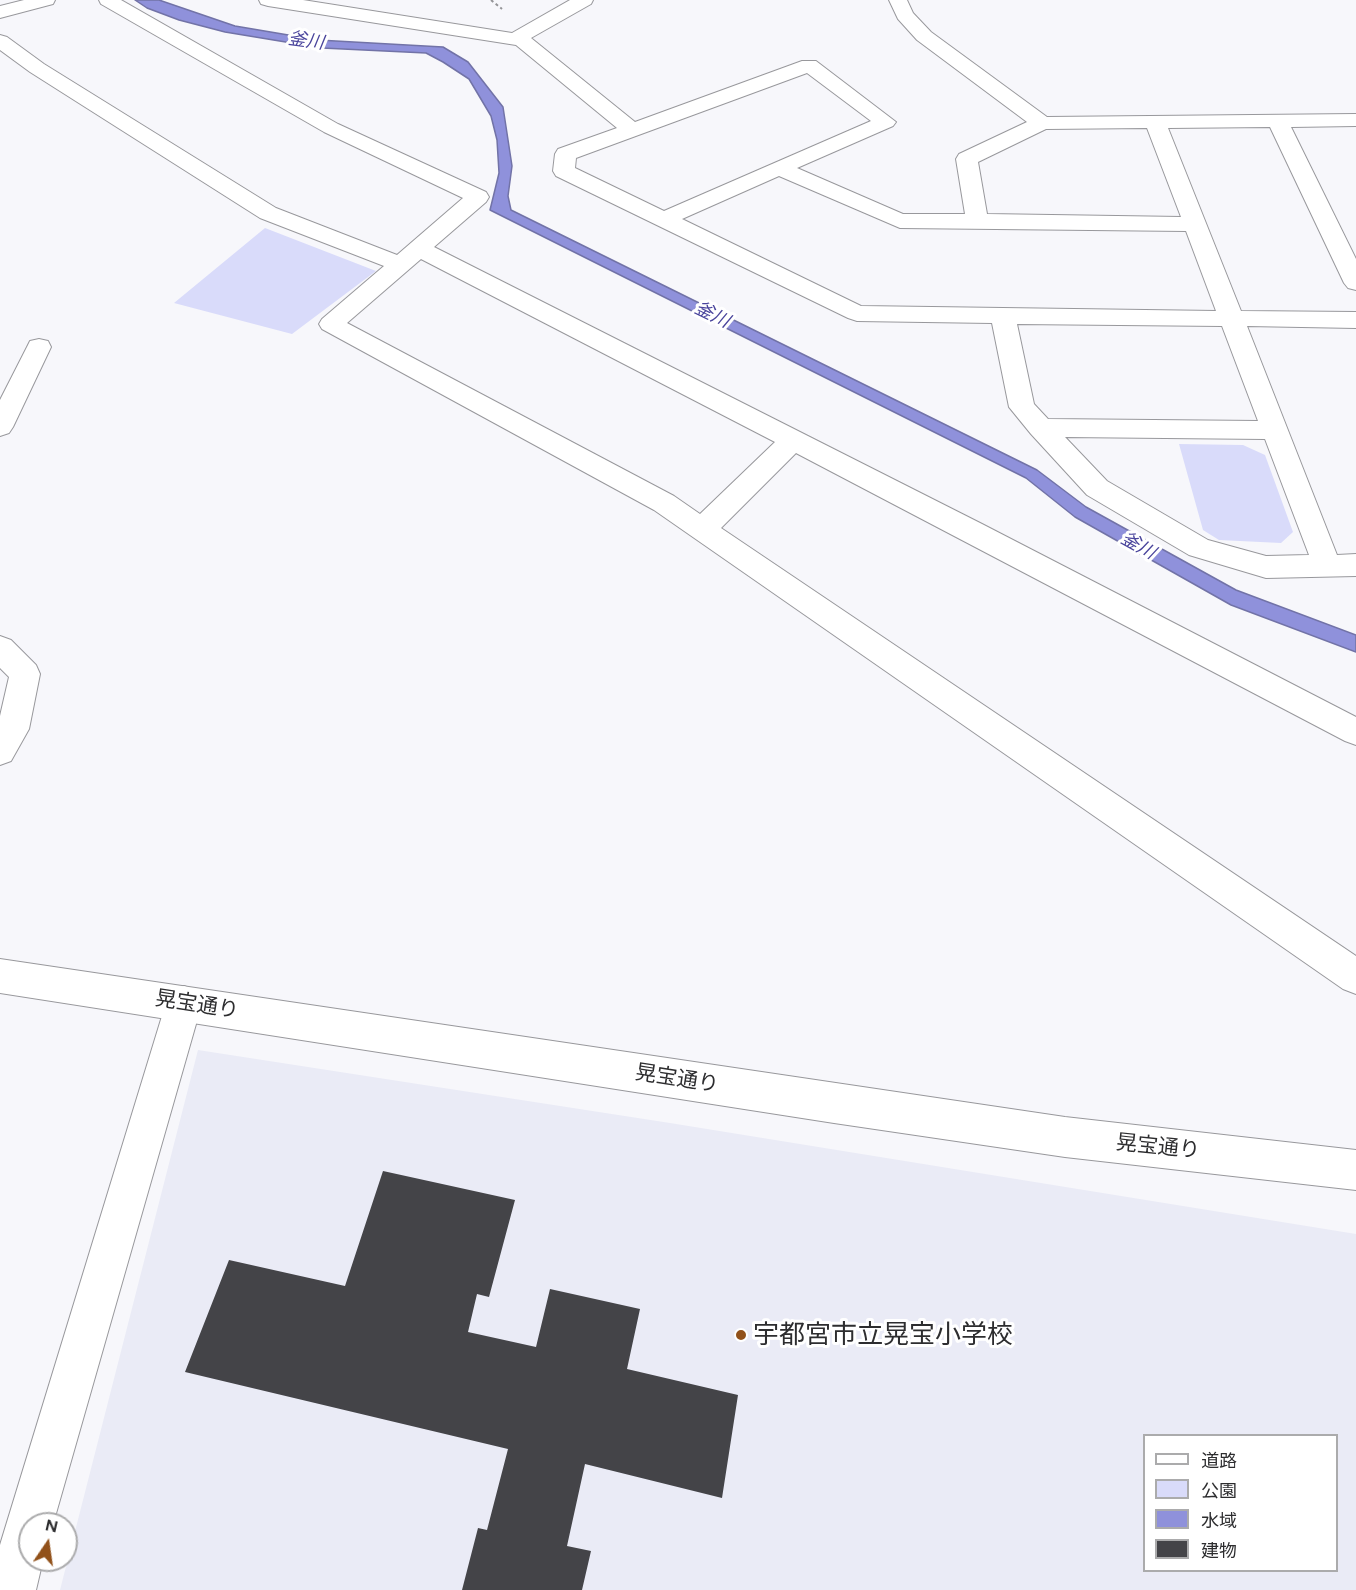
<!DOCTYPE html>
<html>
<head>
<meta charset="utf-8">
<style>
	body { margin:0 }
	#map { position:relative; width:1356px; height:1590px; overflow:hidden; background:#f7f7fb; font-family:Figtree,"Noto Sans JP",sans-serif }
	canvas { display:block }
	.legend { position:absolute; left:1143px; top:1434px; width:195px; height:138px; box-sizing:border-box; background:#fff; border:2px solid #ababac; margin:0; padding:8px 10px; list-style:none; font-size:18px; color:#2d2d2f }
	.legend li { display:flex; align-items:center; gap:12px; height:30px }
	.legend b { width:30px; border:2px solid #ababac }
	.north { position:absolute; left:18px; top:1512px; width:60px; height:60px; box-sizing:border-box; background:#fff; border:2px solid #ababac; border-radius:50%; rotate:13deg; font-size:16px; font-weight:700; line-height:24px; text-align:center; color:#2d2d2f }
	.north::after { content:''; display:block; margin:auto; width:21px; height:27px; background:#91511a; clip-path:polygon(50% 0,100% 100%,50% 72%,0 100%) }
</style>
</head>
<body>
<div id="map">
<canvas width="1356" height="1590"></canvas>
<ul class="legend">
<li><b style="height:8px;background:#fff"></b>道路</li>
<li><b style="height:16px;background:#d9dbfa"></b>公園</li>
<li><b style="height:16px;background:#8f91db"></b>水域</li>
<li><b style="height:16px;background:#444448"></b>建物</li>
</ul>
<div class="north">N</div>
</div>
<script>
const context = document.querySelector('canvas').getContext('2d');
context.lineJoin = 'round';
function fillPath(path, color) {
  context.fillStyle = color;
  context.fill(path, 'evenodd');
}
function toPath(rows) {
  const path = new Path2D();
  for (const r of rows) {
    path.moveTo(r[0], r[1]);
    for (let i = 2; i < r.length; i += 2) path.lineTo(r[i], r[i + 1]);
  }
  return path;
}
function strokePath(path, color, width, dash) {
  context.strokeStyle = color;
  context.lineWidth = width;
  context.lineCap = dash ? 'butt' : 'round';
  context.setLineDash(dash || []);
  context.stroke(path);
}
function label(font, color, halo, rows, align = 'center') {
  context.font = font + ' Figtree,"Noto Sans JP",sans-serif';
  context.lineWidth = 6;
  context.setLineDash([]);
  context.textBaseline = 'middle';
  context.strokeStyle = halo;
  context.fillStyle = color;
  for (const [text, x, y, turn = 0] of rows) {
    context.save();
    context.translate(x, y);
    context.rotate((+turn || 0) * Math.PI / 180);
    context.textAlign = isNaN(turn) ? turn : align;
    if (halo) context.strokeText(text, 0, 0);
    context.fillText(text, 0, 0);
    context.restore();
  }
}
fillPath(toPath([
	[198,1050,670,1123,1356,1234,1356,1590,60,1590],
	[1144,1436,1336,1436,1336,1570,1144,1570]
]), '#eaebf6');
fillPath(toPath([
	[265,228,376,271,292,334,174,303],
	[1179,444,1243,445,1265,455,1293,532,1281,543,1219,540,1203,530]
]), '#d9dbfa');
const water = toPath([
	[135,0,159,0,235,26,318,40,443,47,468,62,503,107,512,166,508,196,511,210,1037,470,1086,507,1236,590,1356,635,1356,652,1231,605,1075,517,1026,478,490,210,499,173,497,140,491,116,469,79,443,62,426,53,322,48,225,32,179,20,147,8,135,0]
]);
fillPath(water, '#8f91db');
strokePath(water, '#7273a7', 1.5);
fillPath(toPath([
	[383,1171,515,1200,489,1297,477,1294,468,1332,536,1347,550,1289,640,1309,627,1369,738,1395,722,1498,585,1464,567,1546,591,1551,582,1590,462,1590,478,1528,487,1530,508,1449,185,1372,229,1260,345,1286]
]), '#444448');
const minor = toPath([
	[24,0,55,0,53,4,0,18,0,6,24,0],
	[99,0,121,0,338,124,486,192,489,197,486,202,434,247,982,524,1356,717,1356,745,1345,741,796,453,721,528,1356,956,1356,994,1343,989,654,510,322,329,319,324,322,319,384,266,260,218,30,72,0,50,0,35,7,37,44,64,276,208,397,255,463,198,324,132,101,4,99,0],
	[421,259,775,442,700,514,674,496,347,323,421,259],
	[259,0,303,0,512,33,570,0,593,0,591,4,531,38,635,122,802,61,816,61,896,122,893,126,797,168,903,214,965,214,956,159,959,154,1027,122,917,40,898,19,889,0,907,0,913,13,931,32,1047,117,1356,114,1356,126,1291,127,1356,259,1356,290,1348,288,1344,283,1270,127,1168,128,1241,311,1356,312,1356,328,1247,326,1337,555,1356,554,1356,576,1266,578,1199,558,1189,555,1087,495,1031,434,1009,407,992,323,857,321,848,318,556,176,553,171,555,154,558,149,617,128,516,45,268,6,261,4,259,0],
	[807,73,871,121,664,211,575,168,576,158,807,73],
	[1147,128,1181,217,987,214,978,162,1046,129,1147,128],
	[779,176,900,228,1186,231,1216,311,861,306,682,219,779,176],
	[1017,324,1222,326,1258,421,1048,419,1034,404,1017,324],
	[1065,437,1265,439,1309,555,1266,556,1208,540,1107,481,1065,437],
	[39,339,48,341,51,347,13,427,9,433,0,436,0,400,27,347,30,341,39,339],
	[0,636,11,640,36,665,40,674,29,729,11,761,0,765,0,716,9,677,0,668,0,636],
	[184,986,197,991,202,1003,53,1524,30,1524,30,1560,43,1560,36,1590,0,1590,0,1545,166,1003,171,991,184,986]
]);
const tertiary = toPath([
	[0,959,1065,1117,1356,1150,1356,1190,1065,1157,834,1123,0,993,0,959]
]);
strokePath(minor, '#98989c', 2);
strokePath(tertiary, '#98989c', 2);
strokePath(toPath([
	[491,0,502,9]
]), '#949497', 2, [3, 3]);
fillPath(minor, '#fff');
fillPath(tertiary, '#fff');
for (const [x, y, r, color] of [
	[741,1335,6,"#91511a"]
]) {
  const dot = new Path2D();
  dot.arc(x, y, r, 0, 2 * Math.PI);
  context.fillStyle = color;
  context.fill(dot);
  strokePath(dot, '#fff', 2);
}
label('italic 18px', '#49449c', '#fff', [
	["釜川",306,41,8],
	["釜川",712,315,26],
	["釜川",1138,546,29]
]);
label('21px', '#2d2d2f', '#fff', [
	["晃宝通り",197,1005,9],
	["晃宝通り",677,1079,9],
	["晃宝通り",1158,1147,6]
]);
label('26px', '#2d2d2f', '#fff', [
	["宇都宮市立晃宝小学校",753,1335]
], 'left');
</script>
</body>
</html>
